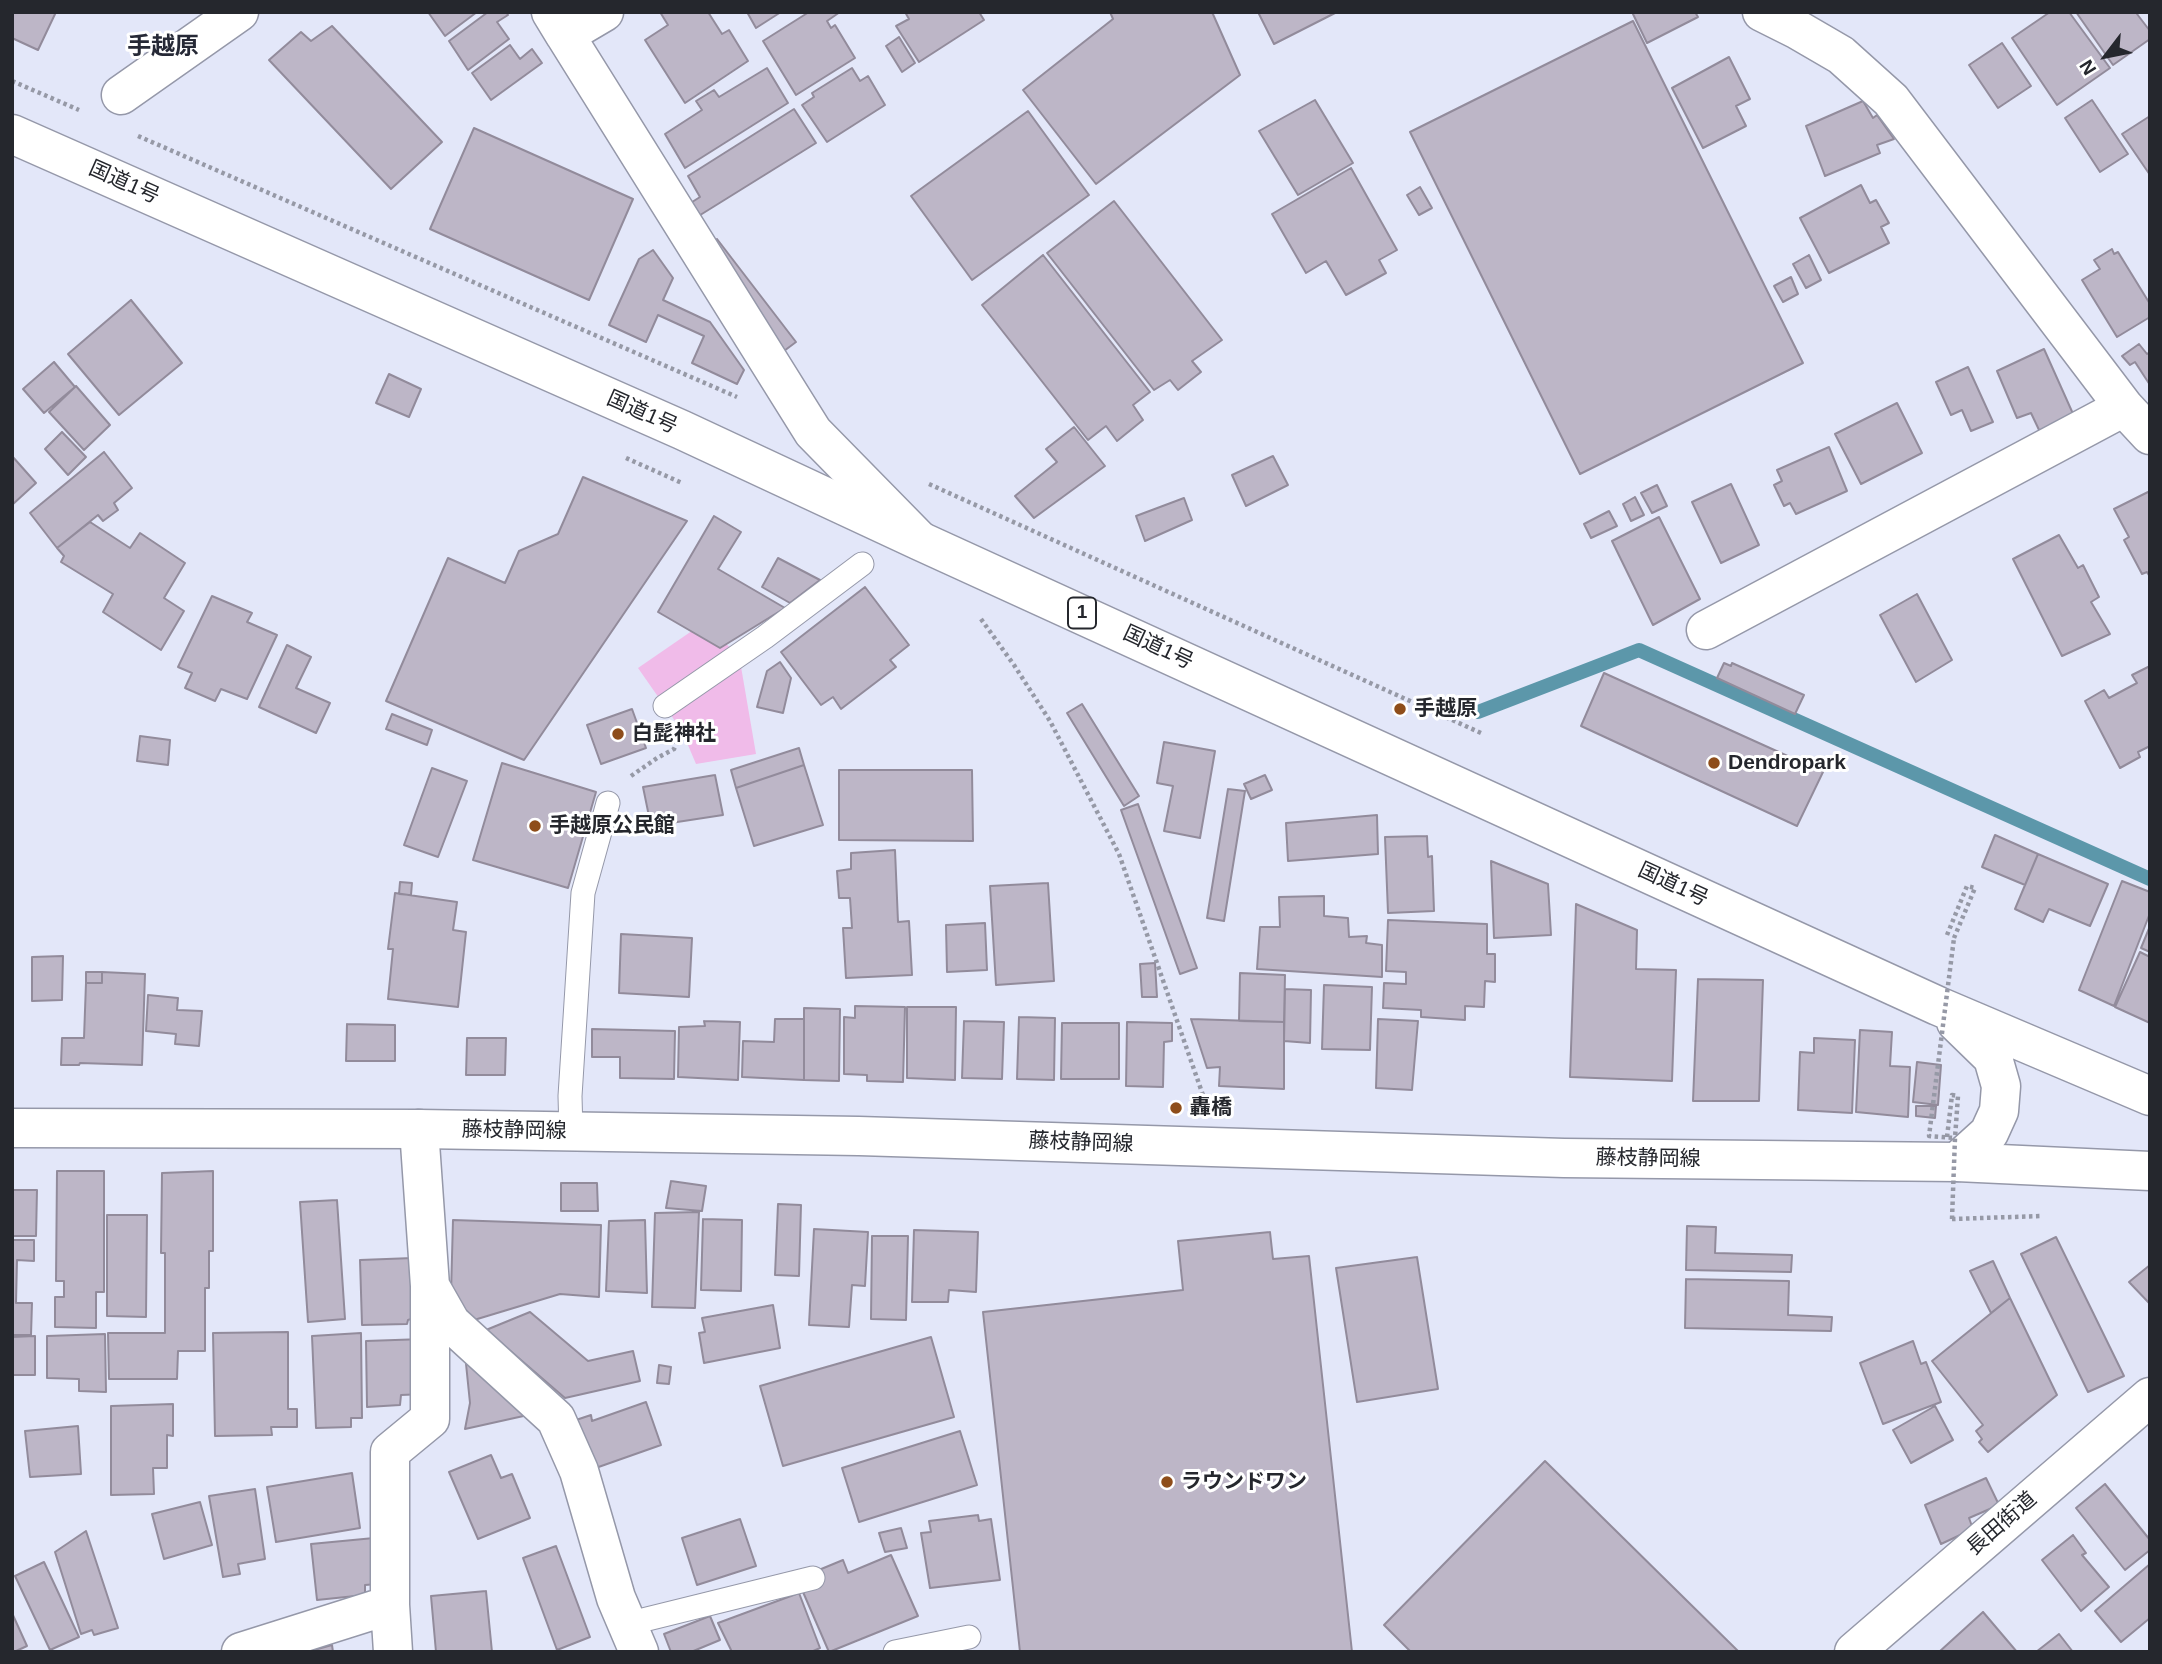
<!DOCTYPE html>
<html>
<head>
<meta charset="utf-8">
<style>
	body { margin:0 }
	#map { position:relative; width:2162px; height:1664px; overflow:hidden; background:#e3e7f9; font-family:Arial,sans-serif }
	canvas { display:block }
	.frame { position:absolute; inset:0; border:14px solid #25272d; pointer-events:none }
	.north { position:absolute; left:2071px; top:21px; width:70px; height:70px; -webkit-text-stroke:5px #fff; paint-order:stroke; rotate:238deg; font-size:19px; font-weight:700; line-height:28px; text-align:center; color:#25272d }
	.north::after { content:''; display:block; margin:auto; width:24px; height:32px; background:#25272d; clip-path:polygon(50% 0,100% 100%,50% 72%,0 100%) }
</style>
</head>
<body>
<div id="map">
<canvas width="2162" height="1664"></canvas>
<div class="frame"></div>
<div class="north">N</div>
</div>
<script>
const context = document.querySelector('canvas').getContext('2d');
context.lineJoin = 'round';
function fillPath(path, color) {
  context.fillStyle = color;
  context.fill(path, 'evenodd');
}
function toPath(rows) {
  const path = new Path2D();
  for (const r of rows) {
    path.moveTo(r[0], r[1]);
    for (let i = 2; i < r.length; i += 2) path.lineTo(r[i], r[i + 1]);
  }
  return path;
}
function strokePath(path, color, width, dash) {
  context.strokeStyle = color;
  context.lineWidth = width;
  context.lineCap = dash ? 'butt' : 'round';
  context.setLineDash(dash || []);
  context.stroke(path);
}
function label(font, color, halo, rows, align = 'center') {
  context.font = font + ' Arial,"Noto Sans JP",sans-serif';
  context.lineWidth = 6;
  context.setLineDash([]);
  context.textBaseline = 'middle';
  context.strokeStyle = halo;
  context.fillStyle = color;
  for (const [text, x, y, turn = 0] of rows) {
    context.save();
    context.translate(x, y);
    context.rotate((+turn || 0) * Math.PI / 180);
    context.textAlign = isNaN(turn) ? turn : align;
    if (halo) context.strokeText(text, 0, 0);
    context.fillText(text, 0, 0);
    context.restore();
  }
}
fillPath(toPath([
	[702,624,739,655,756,754,696,764,682,731,638,668]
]), '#f0bbe9');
strokePath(toPath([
	[1478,712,1639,650,2150,879]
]), '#5c97aa', 14);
const building = toPath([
	[12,12,56,12,38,50,12,38,12,12],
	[428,12,477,12,445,36,428,12],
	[488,12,506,12,508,15,497,22,509,39,468,70,449,41,488,12],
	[660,12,708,12,722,34,729,30,748,61,685,103,645,40,668,25,660,12],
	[747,12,781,12,756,28,747,12],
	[809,12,840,12,827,21,831,28,835,25,855,58,796,95,763,41,809,12],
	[905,12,979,12,984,20,919,62,896,26,909,19,905,12],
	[1110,12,1212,12,1240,75,1096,184,1023,90,1113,19,1110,12],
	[1258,12,1337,12,1274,44,1258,12],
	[1632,12,1695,12,1698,17,1647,43,1632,12],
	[2050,12,2069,12,2110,68,2057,105,2012,38,2050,12],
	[2076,12,2140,12,2137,14,2150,31,2150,39,2113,65,2076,12],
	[1633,21,1803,363,1580,474,1410,132,1633,21],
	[332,26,442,142,391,189,269,60,301,32,311,41,332,26],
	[899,37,915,63,902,72,886,46,899,37],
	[2002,43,2031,86,1998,108,1969,65,2002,43],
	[510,45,520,59,532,49,542,63,491,100,472,73,510,45],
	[1729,57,1750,99,1736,106,1746,126,1703,148,1672,88,1729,57],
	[767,68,788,103,685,168,665,134,702,110,696,101,714,90,719,97,767,68],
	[852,68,860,81,868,76,885,105,827,142,802,105,814,97,812,93,852,68],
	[1315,100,1353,163,1298,195,1259,131,1315,100],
	[2092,100,2128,154,2100,172,2065,118,2092,100],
	[1863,101,1873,118,1877,115,1894,139,1877,145,1880,153,1825,176,1806,126,1863,101],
	[794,109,816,143,697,217,689,204,700,197,688,176,794,109],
	[1028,111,1089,195,972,280,911,196,1028,111],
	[2150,116,2150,175,2122,134,2150,116],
	[474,128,633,199,589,300,430,229,474,128],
	[1351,168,1397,250,1379,260,1386,273,1346,295,1326,261,1306,273,1272,214,1351,168],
	[1861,185,1870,203,1876,200,1889,223,1881,227,1889,243,1829,273,1800,218,1861,185],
	[1420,187,1432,208,1419,215,1407,195,1420,187],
	[1114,201,1222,340,1192,361,1201,372,1178,390,1170,380,1154,390,1047,253,1114,201],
	[717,239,796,342,784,351,705,247,717,239],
	[2112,249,2114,254,2118,252,2150,304,2150,317,2117,337,2082,280,2100,269,2094,260,2112,249],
	[653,250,673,278,663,300,710,322,744,370,737,384,692,363,704,336,658,315,646,342,609,325,639,259,653,250],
	[1043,255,1150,392,1133,405,1143,420,1117,441,1106,426,1088,440,982,305,1043,255],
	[1809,255,1821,280,1806,288,1793,264,1809,255],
	[1791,277,1798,294,1783,302,1774,286,1791,277],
	[131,300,182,363,119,415,68,354,131,300],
	[2139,344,2147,354,2150,352,2150,385,2135,362,2130,365,2122,356,2139,344],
	[2044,349,2074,416,2040,432,2031,413,2017,418,1997,371,2044,349],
	[54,362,75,387,44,413,23,389,54,362],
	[1968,367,1993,422,1971,431,1962,410,1951,415,1936,382,1968,367],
	[389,374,421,389,409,417,376,403,389,374],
	[76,386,110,425,84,450,49,412,76,386],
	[1897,403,1922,453,1861,484,1835,434,1897,403],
	[1074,427,1105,466,1034,518,1015,496,1057,462,1046,449,1074,427],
	[62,432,86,457,68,475,45,449,62,432],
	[1829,447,1847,491,1796,514,1790,503,1784,506,1774,485,1782,481,1777,470,1829,447],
	[104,452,132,488,114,503,118,510,103,521,98,515,57,548,30,513,104,452],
	[12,456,36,483,12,505,12,456],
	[1273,456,1288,485,1246,506,1232,475,1273,456],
	[583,477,687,521,524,760,386,701,448,558,505,583,519,551,558,534,583,477],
	[1731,484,1759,545,1721,563,1692,502,1731,484],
	[1657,485,1667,506,1652,513,1641,493,1657,485],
	[2150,491,2150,577,2147,572,2142,574,2124,540,2129,537,2114,509,2150,491],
	[1635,497,1644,515,1631,521,1623,504,1635,497],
	[1184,498,1192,520,1145,541,1136,516,1184,498],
	[1609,511,1617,526,1591,538,1584,524,1609,511],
	[714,516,741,532,718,569,785,608,720,648,658,612,714,516],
	[1659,517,1700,599,1653,625,1612,541,1659,517],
	[90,522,130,548,140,533,185,563,164,598,184,611,161,650,103,612,113,594,61,562,64,556,57,548,90,522],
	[2059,535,2078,568,2083,565,2099,597,2091,602,2110,634,2062,656,2013,559,2059,535],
	[778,558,820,580,790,603,762,587,778,558],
	[865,587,909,645,890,660,896,667,841,709,833,697,821,705,781,652,865,587],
	[1917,594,1952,660,1916,682,1880,615,1917,594],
	[212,596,252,613,247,622,277,635,247,699,221,689,215,701,185,688,192,673,178,667,212,596],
	[287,645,311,657,296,688,330,703,316,733,259,707,287,645],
	[780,662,791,678,783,713,757,707,767,671,780,662],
	[1724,663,1731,666,1732,663,1804,695,1795,714,1717,678,1724,663],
	[2150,666,2150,746,2138,752,2140,757,2120,768,2085,701,2104,690,2109,698,2137,683,2132,675,2150,666],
	[1604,673,1823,772,1797,826,1581,726,1604,673],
	[1082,704,1139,796,1124,806,1067,713,1082,704],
	[632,709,646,748,601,764,587,725,632,709],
	[392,714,432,730,427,745,386,729,392,714],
	[140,736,170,740,168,765,137,761,140,736],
	[1164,742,1215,751,1200,838,1164,831,1173,786,1157,783,1164,742],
	[799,748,804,765,736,788,731,770,799,748],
	[502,763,596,792,568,888,473,860,502,763],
	[804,765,823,825,754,846,736,788,804,765],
	[432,768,467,781,438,857,404,845,432,768],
	[839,770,972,770,973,841,839,840,839,770],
	[715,775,723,815,651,826,643,787,715,775],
	[1265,775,1272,790,1251,799,1244,784,1265,775],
	[1228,789,1245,791,1224,921,1207,918,1228,789],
	[1138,804,1197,968,1180,974,1121,810,1138,804],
	[1377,815,1378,854,1288,861,1286,823,1377,815],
	[1995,835,2038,854,2025,885,1982,867,1995,835],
	[1427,836,1428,857,1432,856,1434,911,1388,913,1385,837,1427,836],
	[895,850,898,922,909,921,912,975,846,978,843,928,852,928,850,898,839,898,837,871,851,869,851,853,895,850],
	[2038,854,2108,884,2090,926,2049,909,2043,922,2015,909,2038,854],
	[1491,861,1548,884,1551,935,1494,938,1491,861],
	[2122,881,2150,892,2150,913,2114,1006,2079,990,2122,881],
	[400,882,412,883,411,895,399,894,400,882],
	[1048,883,1054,981,996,985,990,886,1048,883],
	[395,893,457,902,453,930,466,932,458,1007,388,999,393,949,388,949,395,893],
	[1324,896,1324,916,1348,918,1349,937,1367,936,1366,943,1382,945,1382,977,1257,969,1260,927,1280,927,1279,897,1324,896],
	[1576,904,1637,930,1636,969,1676,970,1672,1081,1570,1077,1576,904],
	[1388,920,1487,924,1487,954,1495,954,1495,982,1485,981,1484,1007,1465,1006,1465,1020,1421,1017,1421,1010,1383,1008,1384,983,1406,984,1406,972,1386,971,1388,920],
	[985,923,987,970,947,972,946,925,985,923],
	[2150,926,2150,952,2141,948,2150,926],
	[621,934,692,938,689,997,619,993,621,934],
	[2140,952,2150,957,2150,1023,2115,1007,2140,952],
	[63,956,62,1000,32,1001,32,957,63,956],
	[1155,963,1157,997,1142,997,1140,964,1155,963],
	[86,972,102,972,102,983,86,983,86,972],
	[102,972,145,974,142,1065,80,1063,79,1065,61,1065,62,1038,84,1038,86,983,102,983,102,972],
	[1240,973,1285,975,1284,1022,1239,1021,1240,973],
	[1698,979,1763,980,1759,1101,1693,1101,1698,979],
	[1324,985,1372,987,1370,1050,1322,1049,1324,985],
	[1285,989,1311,990,1310,1043,1284,1041,1285,989],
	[148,995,178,998,177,1010,202,1011,199,1046,175,1044,176,1034,146,1031,148,995],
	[855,1006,905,1007,903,1082,867,1081,867,1075,844,1074,844,1017,855,1018,855,1006],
	[907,1007,956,1007,955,1080,907,1078,907,1007],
	[804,1008,840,1009,839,1081,804,1080,804,1008],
	[1019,1017,1055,1018,1054,1080,1017,1079,1019,1017],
	[775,1019,804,1019,804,1080,742,1077,743,1041,774,1042,775,1019],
	[1191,1019,1284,1022,1284,1089,1219,1086,1220,1067,1207,1068,1191,1019],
	[1378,1019,1418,1021,1412,1090,1376,1088,1378,1019],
	[704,1021,740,1022,738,1080,678,1077,679,1027,705,1026,704,1021],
	[964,1021,1004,1022,1002,1079,962,1078,964,1021],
	[1127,1022,1172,1023,1172,1041,1164,1042,1163,1087,1126,1086,1127,1022],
	[1062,1023,1119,1023,1119,1079,1061,1079,1062,1023],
	[347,1024,395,1025,395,1061,346,1061,347,1024],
	[592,1029,675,1031,674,1079,620,1078,620,1057,592,1057,592,1029],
	[1860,1030,1892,1032,1890,1066,1910,1067,1908,1117,1856,1112,1860,1030],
	[467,1038,506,1038,505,1075,466,1075,467,1038],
	[1814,1038,1855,1040,1852,1113,1798,1110,1800,1052,1814,1053,1814,1038],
	[1917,1062,1941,1065,1938,1105,1913,1102,1917,1062],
	[1916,1106,1936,1106,1935,1118,1916,1116,1916,1106],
	[57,1171,104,1171,104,1292,96,1292,96,1328,55,1327,55,1297,64,1297,64,1281,56,1281,57,1171],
	[213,1171,213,1251,209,1251,209,1288,205,1288,205,1351,178,1351,177,1379,109,1379,108,1333,165,1333,165,1253,161,1253,162,1173,213,1171],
	[671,1181,706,1186,702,1211,666,1208,671,1181],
	[561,1183,597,1183,598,1211,561,1211,561,1183],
	[12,1190,37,1190,36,1236,12,1236,12,1190],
	[337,1200,345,1319,308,1322,300,1202,337,1200],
	[778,1204,801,1205,799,1276,775,1275,778,1204],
	[699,1212,695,1308,652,1307,655,1213,699,1212],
	[107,1215,147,1215,146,1317,107,1316,107,1215],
	[703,1219,742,1220,741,1291,701,1290,703,1219],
	[453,1220,601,1225,599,1297,560,1294,474,1320,451,1294,453,1220],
	[645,1220,647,1293,606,1291,609,1221,645,1220],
	[1687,1226,1716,1227,1715,1253,1792,1255,1791,1272,1686,1270,1687,1226],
	[814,1229,868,1232,865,1286,852,1285,849,1327,809,1325,814,1229],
	[914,1230,978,1232,976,1292,949,1290,948,1302,912,1302,914,1230],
	[1270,1232,1273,1259,1309,1256,1352,1652,1020,1652,983,1312,1183,1290,1178,1241,1270,1232],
	[872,1236,908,1236,906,1320,871,1319,872,1236],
	[2056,1237,2124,1376,2088,1392,2021,1254,2056,1237],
	[12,1240,34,1240,34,1261,17,1260,16,1303,32,1303,31,1335,12,1335,12,1240],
	[1417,1257,1438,1389,1357,1402,1336,1268,1417,1257],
	[413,1258,416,1296,411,1295,411,1319,408,1320,407,1324,362,1325,360,1260,413,1258],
	[1993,1261,2010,1298,1991,1313,1970,1271,1993,1261],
	[2150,1265,2150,1304,2129,1282,2150,1265],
	[1686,1279,1789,1281,1788,1315,1832,1317,1831,1331,1685,1328,1686,1279],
	[2010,1298,2057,1395,1988,1452,1979,1442,1982,1439,1976,1431,1983,1425,1932,1361,2010,1298],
	[773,1305,780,1348,704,1363,699,1333,705,1332,702,1318,773,1305],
	[530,1312,588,1361,633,1351,640,1381,565,1398,486,1330,530,1312],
	[288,1332,288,1409,297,1409,297,1427,271,1427,272,1435,215,1436,213,1333,288,1332],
	[361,1333,362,1418,351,1418,351,1427,316,1428,312,1336,361,1333],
	[105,1334,106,1392,79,1391,79,1379,47,1378,47,1336,105,1334],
	[35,1336,35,1375,12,1375,12,1337,35,1336],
	[931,1337,954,1417,783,1466,760,1386,931,1337],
	[424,1339,425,1394,401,1395,400,1405,367,1407,366,1341,424,1339],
	[1913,1341,1921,1364,1926,1362,1941,1402,1883,1424,1860,1363,1913,1341],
	[465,1354,528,1415,465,1429,470,1403,465,1354],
	[659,1365,671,1367,669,1384,657,1383,659,1365],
	[646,1402,661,1445,590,1470,573,1421,591,1415,592,1421,646,1402],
	[173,1404,173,1436,167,1435,167,1468,153,1468,154,1494,111,1495,111,1406,173,1404],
	[1935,1406,1953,1440,1911,1463,1893,1430,1935,1406],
	[78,1426,81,1474,30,1477,25,1431,78,1426],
	[960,1431,977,1485,859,1522,842,1468,960,1431],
	[491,1455,501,1478,512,1474,530,1518,478,1539,449,1472,491,1455],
	[1545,1461,1739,1652,1411,1652,1384,1625,1545,1461],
	[352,1473,360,1528,276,1542,267,1487,352,1473],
	[1986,1478,1999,1505,1969,1518,1973,1529,1941,1544,1925,1505,1986,1478],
	[2105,1484,2150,1540,2150,1550,2125,1570,2076,1508,2105,1484],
	[255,1489,265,1559,238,1564,240,1574,223,1577,209,1496,255,1489],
	[200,1502,212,1545,164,1559,152,1514,200,1502],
	[978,1515,979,1521,991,1519,1000,1580,930,1588,921,1533,931,1532,929,1521,978,1515],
	[740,1519,756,1566,697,1585,682,1538,740,1519],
	[901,1528,907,1548,885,1552,879,1533,901,1528],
	[86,1531,118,1628,94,1635,92,1630,81,1634,55,1552,86,1531],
	[2073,1535,2086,1553,2082,1555,2109,1587,2081,1611,2042,1560,2073,1535],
	[374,1538,378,1584,365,1585,365,1595,317,1600,311,1544,374,1538],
	[556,1546,590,1637,557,1650,523,1558,556,1546],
	[891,1555,918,1616,829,1652,803,1592,814,1572,843,1560,848,1573,891,1555],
	[44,1562,79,1637,50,1650,15,1576,44,1562],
	[2150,1564,2150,1618,2121,1642,2095,1611,2150,1564],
	[486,1591,492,1652,436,1652,431,1596,486,1591],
	[799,1593,820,1648,811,1652,732,1652,718,1623,799,1593],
	[1983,1612,2017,1652,1939,1652,1983,1612],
	[12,1613,27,1646,14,1652,12,1652,12,1613],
	[710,1616,720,1640,691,1652,671,1652,664,1634,710,1616],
	[2059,1634,2073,1652,2036,1652,2059,1634],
	[332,1645,333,1652,307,1652,332,1645]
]);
fillPath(building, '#bdb6c7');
strokePath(building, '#928b9b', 2);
const service = toPath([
	[665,706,765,637,862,564],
	[571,1132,570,1096,583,893,608,803],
	[627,1624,813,1578],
	[895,1652,969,1637]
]);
const minor = toPath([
	[551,12,565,35,604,12],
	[1762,12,1798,30,1841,55,1891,100,2124,407,2150,435],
	[565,35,813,432,919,540],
	[121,95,239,12],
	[1706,630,2124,407],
	[430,1286,451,1323,556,1419,579,1471,616,1598,639,1652],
	[241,1652,390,1605],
	[393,1652,390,1605,390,1452,430,1419,430,1286,419,1129]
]);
const secondary = toPath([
	[12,1128,419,1129,859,1136,1564,1158,1957,1162,2150,1171],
	[1854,1652,2150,1397]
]);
const trunk = toPath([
	[12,134,682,430,920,541,1938,1006,2150,1096],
	[1956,1022,1993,1058,2001,1086,1999,1111,1989,1133,1957,1162]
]);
strokePath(service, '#9598a9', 25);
strokePath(minor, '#9598a9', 41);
strokePath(secondary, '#9598a9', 41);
strokePath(trunk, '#9598a9', 41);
strokePath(toPath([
	[12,81,79,110],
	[138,136,737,397],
	[626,458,682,483],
	[929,484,1481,733],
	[981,619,1014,665,1050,721,1119,854,1205,1101],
	[631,776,657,758,674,749,678,740],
	[1947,935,1967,886,1975,888,1954,938],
	[1952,1219,2042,1216]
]), '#9699a6', 4.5, [3.5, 3.5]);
strokePath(service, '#fff', 23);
strokePath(minor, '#fff', 38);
strokePath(secondary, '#fff', 38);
strokePath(trunk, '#fff', 38);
strokePath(toPath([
	[1947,1137,1952,1095,1958,1096,1955,1138],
	[1952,1219,1955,1138,1929,1136,1954,938]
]), '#9699a6', 4.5, [3.5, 3.5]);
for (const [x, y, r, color] of [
	[1400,709,7,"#8e4d1a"],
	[618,734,7,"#8e4d1a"],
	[1714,763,7,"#8e4d1a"],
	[535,826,7,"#8e4d1a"],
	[1176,1108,7,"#8e4d1a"],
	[1167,1482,7,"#8e4d1a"]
]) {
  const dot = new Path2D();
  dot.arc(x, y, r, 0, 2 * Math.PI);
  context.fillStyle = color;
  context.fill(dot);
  strokePath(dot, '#fff', 2.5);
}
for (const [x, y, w] of [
	[1082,613,28]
]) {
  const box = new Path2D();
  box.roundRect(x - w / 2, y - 15.5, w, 31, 5);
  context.fillStyle = '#fff';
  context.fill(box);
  strokePath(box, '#25272d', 2);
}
label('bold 19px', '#25272d', null, [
	["1",1082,613]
]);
label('21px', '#25272d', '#fff', [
	["国道1号",124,183,24],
	["国道1号",642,413,24],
	["国道1号",1158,648,25],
	["国道1号",1673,885,25],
	["藤枝静岡線",514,1131,1],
	["藤枝静岡線",1081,1143,2],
	["藤枝静岡線",1648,1159,1],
	["長田街道",2002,1524,-41]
]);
label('bold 21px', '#25272d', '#fff', [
	["手越原",1414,709],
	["白髭神社",632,734],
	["Dendropark",1728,763],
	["手越原公民館",549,826],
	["轟橋",1190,1108],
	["ラウンドワン",1181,1482]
], 'left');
label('bold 24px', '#262936', '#fff', [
	["手越原",163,47]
]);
</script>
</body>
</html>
